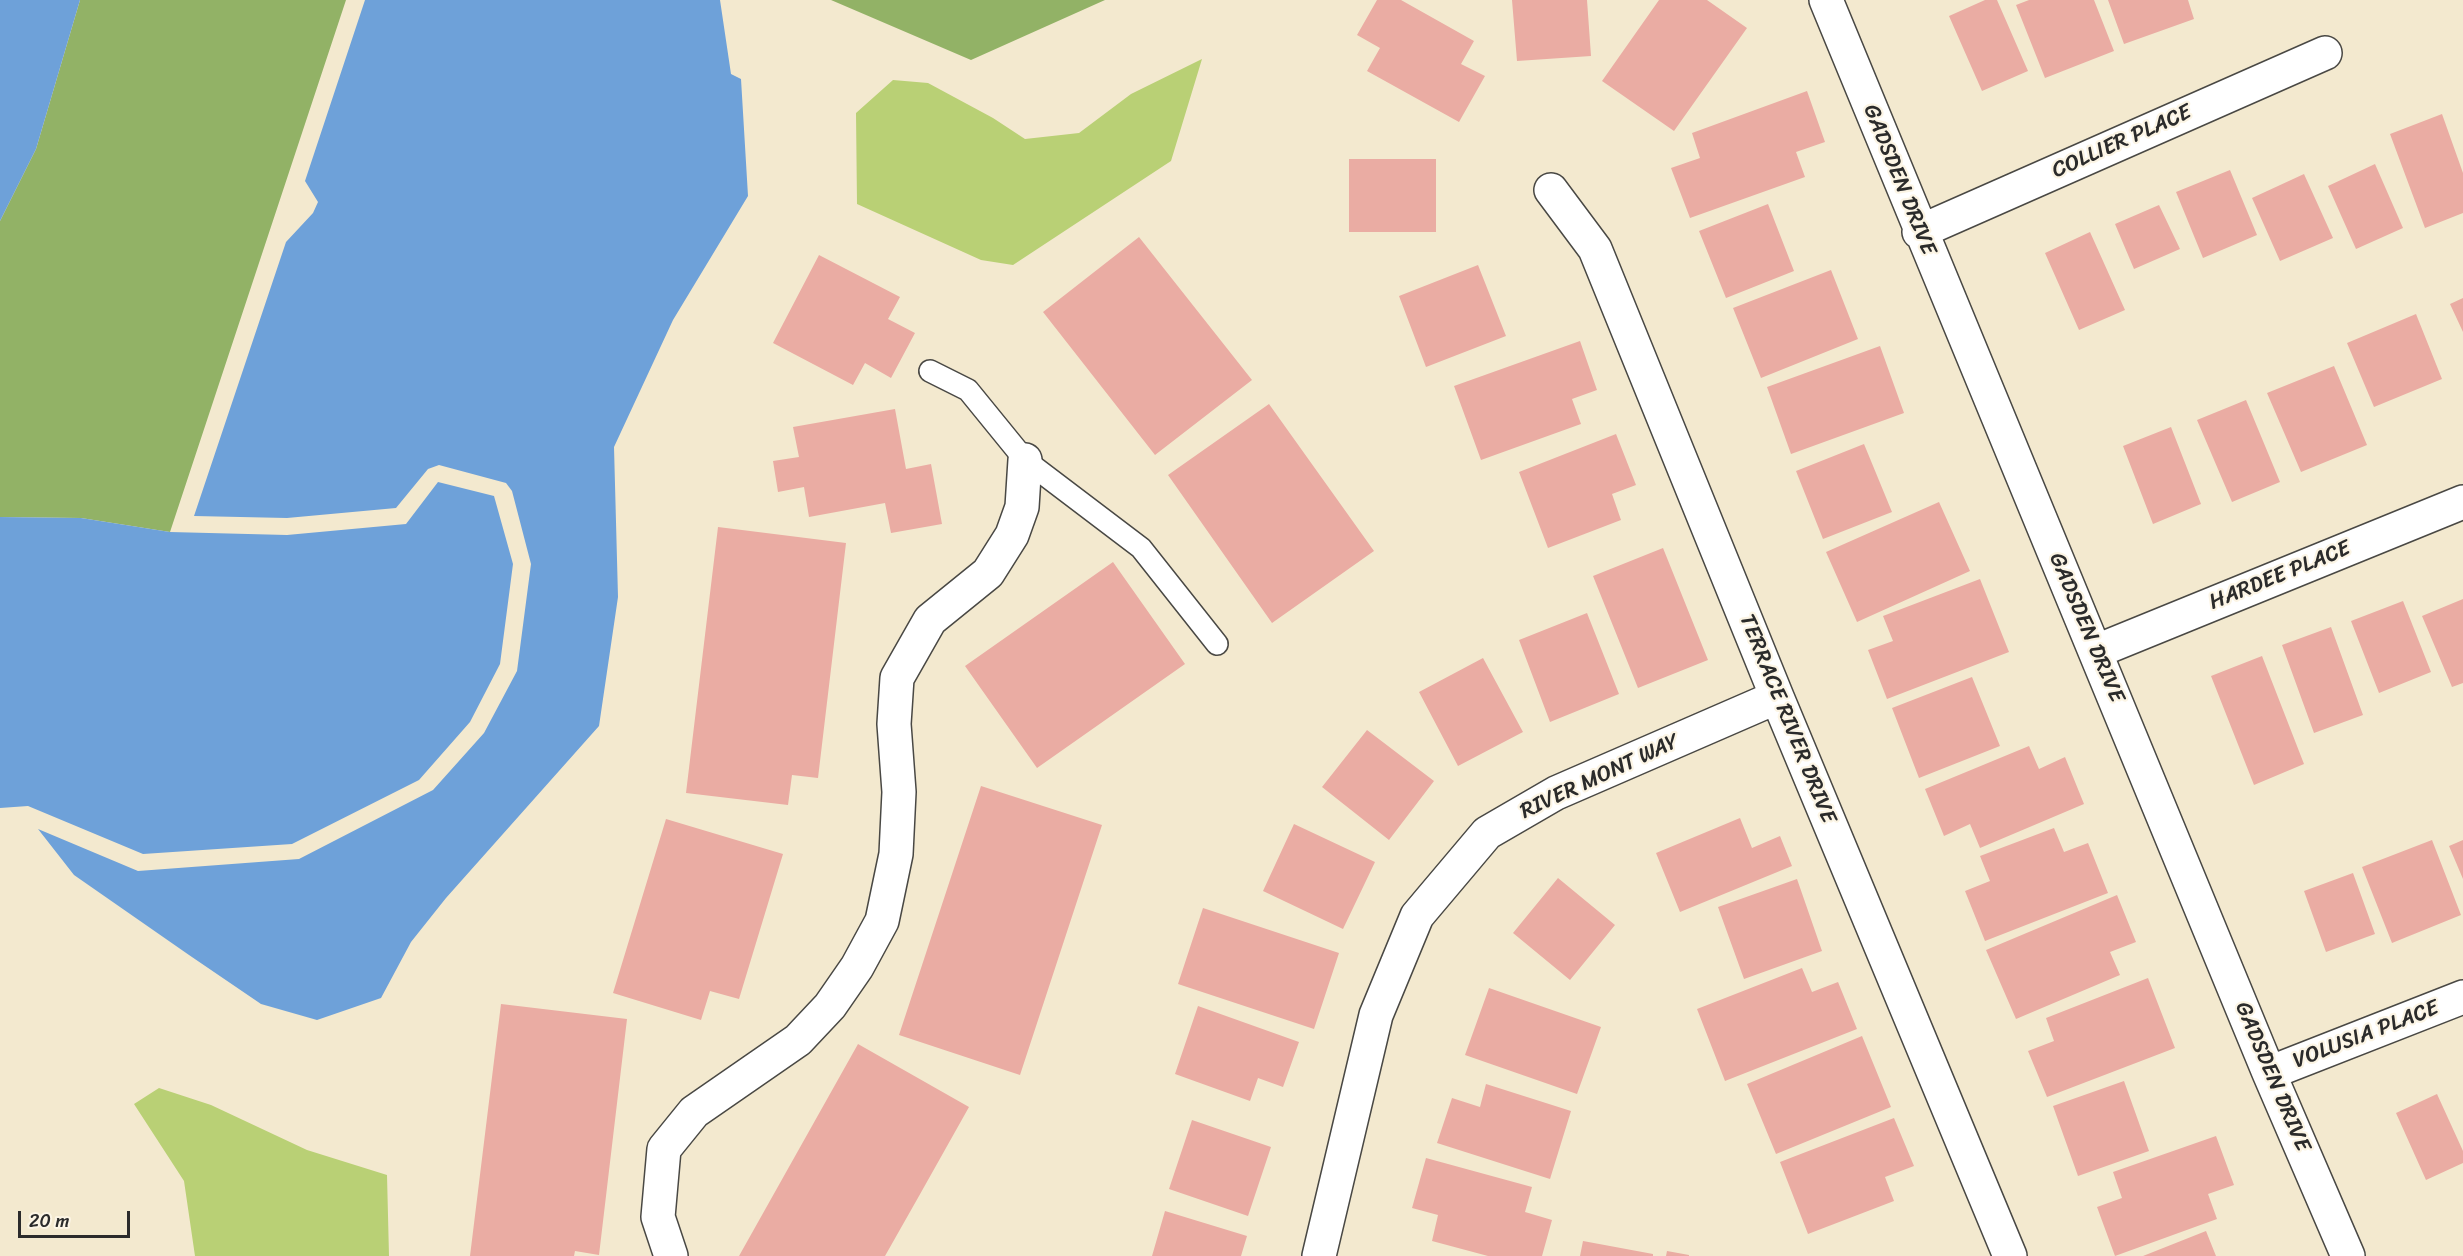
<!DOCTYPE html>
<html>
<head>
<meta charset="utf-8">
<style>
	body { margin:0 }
	#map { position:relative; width:2463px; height:1256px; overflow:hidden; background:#f3e9cf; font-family:Sriracha,sans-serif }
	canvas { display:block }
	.scale { position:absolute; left:18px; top:1211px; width:112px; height:27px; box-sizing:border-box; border:3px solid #2b2b2b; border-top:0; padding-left:8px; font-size:18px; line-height:21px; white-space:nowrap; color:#2b2b2b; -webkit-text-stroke:4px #fcf5e5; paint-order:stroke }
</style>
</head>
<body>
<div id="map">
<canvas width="2463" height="1256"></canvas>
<div class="scale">20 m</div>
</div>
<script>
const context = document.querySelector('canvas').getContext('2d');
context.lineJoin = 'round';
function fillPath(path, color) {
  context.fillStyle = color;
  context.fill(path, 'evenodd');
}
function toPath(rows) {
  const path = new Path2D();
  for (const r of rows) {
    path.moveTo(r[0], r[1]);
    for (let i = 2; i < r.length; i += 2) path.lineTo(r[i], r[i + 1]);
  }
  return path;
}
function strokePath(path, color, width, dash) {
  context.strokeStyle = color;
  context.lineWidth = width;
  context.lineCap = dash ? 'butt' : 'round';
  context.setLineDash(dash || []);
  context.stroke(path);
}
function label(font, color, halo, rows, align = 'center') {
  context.font = font + ' Sriracha,sans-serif';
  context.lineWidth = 4.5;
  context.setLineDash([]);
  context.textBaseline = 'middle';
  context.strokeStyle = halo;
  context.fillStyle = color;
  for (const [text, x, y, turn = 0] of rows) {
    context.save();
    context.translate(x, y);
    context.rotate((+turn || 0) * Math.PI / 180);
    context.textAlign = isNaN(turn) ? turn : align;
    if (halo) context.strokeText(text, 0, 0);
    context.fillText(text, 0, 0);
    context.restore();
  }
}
fillPath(toPath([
	[1202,59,1171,161,1013,265,981,260,857,204,856,113,893,80,928,83,993,118,1025,139,1079,133,1131,94],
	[159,1088,211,1105,307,1150,387,1175,389,1256,195,1256,184,1181,134,1104]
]), '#b9d075');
fillPath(toPath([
	[80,0,346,0,170,532,81,518,0,517,0,221,36,149],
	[831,0,1105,0,971,60]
]), '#92b266');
fillPath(toPath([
	[0,0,80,0,36,149,0,221],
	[365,0,720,0,731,74,741,79,748,196,673,320,614,447,618,597,599,726,446,898,411,942,381,998,317,1020,261,1004,189,955,74,875,38,829,138,871,299,859,433,790,484,733,517,671,531,564,512,491,506,483,439,465,428,469,396,508,287,518,194,516,286,242,313,213,318,202,305,181],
	[438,482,494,496,513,564,500,664,470,722,419,780,292,844,143,854,28,806,0,808,0,517,81,518,170,532,287,535,406,524]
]), '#6ea1d9');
fillPath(toPath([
	[1377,0,1401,0,1474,41,1461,64,1485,76,1459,122,1367,71,1380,48,1357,35],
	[1512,0,1587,0,1591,56,1517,61],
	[1659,0,1707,0,1747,28,1674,131,1602,81],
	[1985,0,1997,0,2028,71,1982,91,1949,16],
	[2029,0,2094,0,2114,51,2045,78,2016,5],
	[2108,0,2188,0,2194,19,2124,44],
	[1807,91,1825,142,1796,152,1805,177,1690,218,1671,168,1700,158,1692,133],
	[2442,114,2463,173,2463,213,2425,228,2390,134],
	[1349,159,1436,159,1436,232,1349,232],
	[2375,164,2403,228,2356,249,2328,186],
	[2230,170,2257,235,2203,258,2176,192],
	[2304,174,2333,238,2280,261,2252,198],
	[1768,204,1794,271,1726,298,1699,231],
	[2159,205,2180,249,2134,269,2115,224],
	[2090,232,2125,310,2079,330,2045,253],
	[1139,237,1252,380,1155,455,1043,312],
	[819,255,900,297,888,319,915,333,891,378,865,363,853,385,773,343],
	[1478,265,1506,336,1426,367,1399,296],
	[1831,270,1858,339,1761,378,1733,308],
	[2463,298,2463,332,2450,304],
	[2416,314,2442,379,2374,407,2347,343],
	[1580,341,1597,390,1572,399,1581,424,1481,460,1454,386],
	[1880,346,1904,413,1791,454,1767,387],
	[2334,366,2367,445,2301,472,2267,393],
	[2246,400,2280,482,2232,502,2197,420],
	[1269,404,1374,551,1272,623,1168,475],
	[895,409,906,469,931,464,942,524,891,533,885,503,809,517,804,487,778,492,773,461,799,457,793,427],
	[2171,427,2201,504,2153,524,2123,446],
	[1616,434,1636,485,1612,494,1621,520,1548,548,1519,472],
	[1864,444,1892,512,1823,539,1796,471],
	[1939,502,1970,571,1857,622,1826,552],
	[718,527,846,543,818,778,792,775,788,805,686,793],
	[1663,548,1708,660,1638,688,1593,576],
	[1113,562,1185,664,1037,768,965,666],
	[1980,579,2009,652,1887,699,1868,650,1893,641,1883,616],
	[2463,599,2463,683,2452,687,2422,616],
	[2403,601,2431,672,2379,693,2351,621],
	[1587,613,1619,694,1550,722,1519,640],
	[2331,627,2363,715,2314,733,2282,645],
	[2262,656,2304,764,2254,785,2211,676],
	[1483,658,1523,732,1458,766,1419,692],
	[1972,677,2000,746,1919,778,1892,708],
	[1367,730,1434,781,1389,840,1322,787],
	[2029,746,2039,769,2065,757,2084,804,1980,848,1970,824,1944,836,1925,789],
	[981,786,1102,825,1020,1075,899,1035],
	[1740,818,1752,848,1780,836,1792,866,1680,912,1656,853],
	[666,819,783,854,739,999,710,991,701,1020,613,993],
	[1294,824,1375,862,1343,929,1263,891],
	[2054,828,2064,852,2088,843,2108,893,1985,941,1965,891,1990,881,1980,856],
	[2432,840,2461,915,2392,943,2362,867],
	[2463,840,2463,879,2449,846],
	[2353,873,2375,934,2326,952,2304,891],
	[1558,878,1615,925,1570,980,1513,933],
	[1797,879,1822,951,1744,979,1718,907],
	[2117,895,2136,942,2110,952,2120,975,2016,1019,1986,950],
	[1203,908,1339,953,1314,1029,1178,984],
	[1802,968,1812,992,1838,982,1857,1029,1725,1081,1697,1009],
	[2148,978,2175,1048,2047,1097,2028,1051,2054,1041,2046,1018],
	[1489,988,1601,1027,1577,1094,1465,1055],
	[501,1004,627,1019,599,1255,575,1251,574,1256,470,1256],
	[1198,1006,1299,1042,1283,1087,1258,1078,1250,1101,1175,1074],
	[1862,1036,1891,1107,1776,1154,1747,1084],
	[858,1044,969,1107,919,1196,885,1256,739,1256],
	[2124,1081,2149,1151,2078,1176,2053,1106],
	[1486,1084,1571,1111,1550,1179,1437,1143,1452,1098,1480,1107],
	[2437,1094,2463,1151,2463,1163,2426,1180,2396,1113],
	[1894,1118,1914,1166,1885,1177,1894,1201,1808,1234,1780,1162],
	[1192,1120,1271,1147,1248,1216,1169,1189],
	[2216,1136,2234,1185,2208,1194,2217,1219,2115,1256,2097,1207,2122,1198,2113,1172],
	[1426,1158,1532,1187,1525,1212,1552,1220,1542,1256,1488,1256,1432,1241,1438,1215,1412,1208],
	[1165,1211,1247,1236,1241,1256,1152,1256],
	[2206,1231,2216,1256,2143,1256],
	[1583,1241,1653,1254,1653,1256,1580,1256],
	[1667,1251,1689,1255,1689,1256,1666,1256]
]), '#eaaca3');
const service = toPath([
	[930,371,968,390,1025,460,1141,548,1217,644]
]);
const minor = toPath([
	[1826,0,2269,1073,2348,1256],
	[1551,190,1595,249,1777,697,2010,1256],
	[1919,232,2325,53],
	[2097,651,2463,502],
	[2269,1073,2463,997],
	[671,1256,658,1217,664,1149,694,1112,798,1040,830,1006,857,967,882,921,896,854,899,792,894,724,897,678,930,620,988,573,1012,535,1022,507,1025,460],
	[1319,1256,1376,1015,1417,916,1487,833,1556,793,1777,697]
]);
strokePath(service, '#494844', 24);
strokePath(minor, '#494844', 36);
strokePath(service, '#fff', 21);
strokePath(minor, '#fff', 33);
label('22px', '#2b2b2b', '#fcf5e5', [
	["COLLIER PLACE",2122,142,-24],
	["GADSDEN DRIVE",1899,180,68],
	["HARDEE PLACE",2280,576,-22],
	["GADSDEN DRIVE",2086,628,67],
	["TERRACE RIVER DRIVE",1787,719,68],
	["RIVER MONT WAY",1600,777,-25],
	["VOLUSIA PLACE",2366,1035,-21],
	["GADSDEN DRIVE",2272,1077,67]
]);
</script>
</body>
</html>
